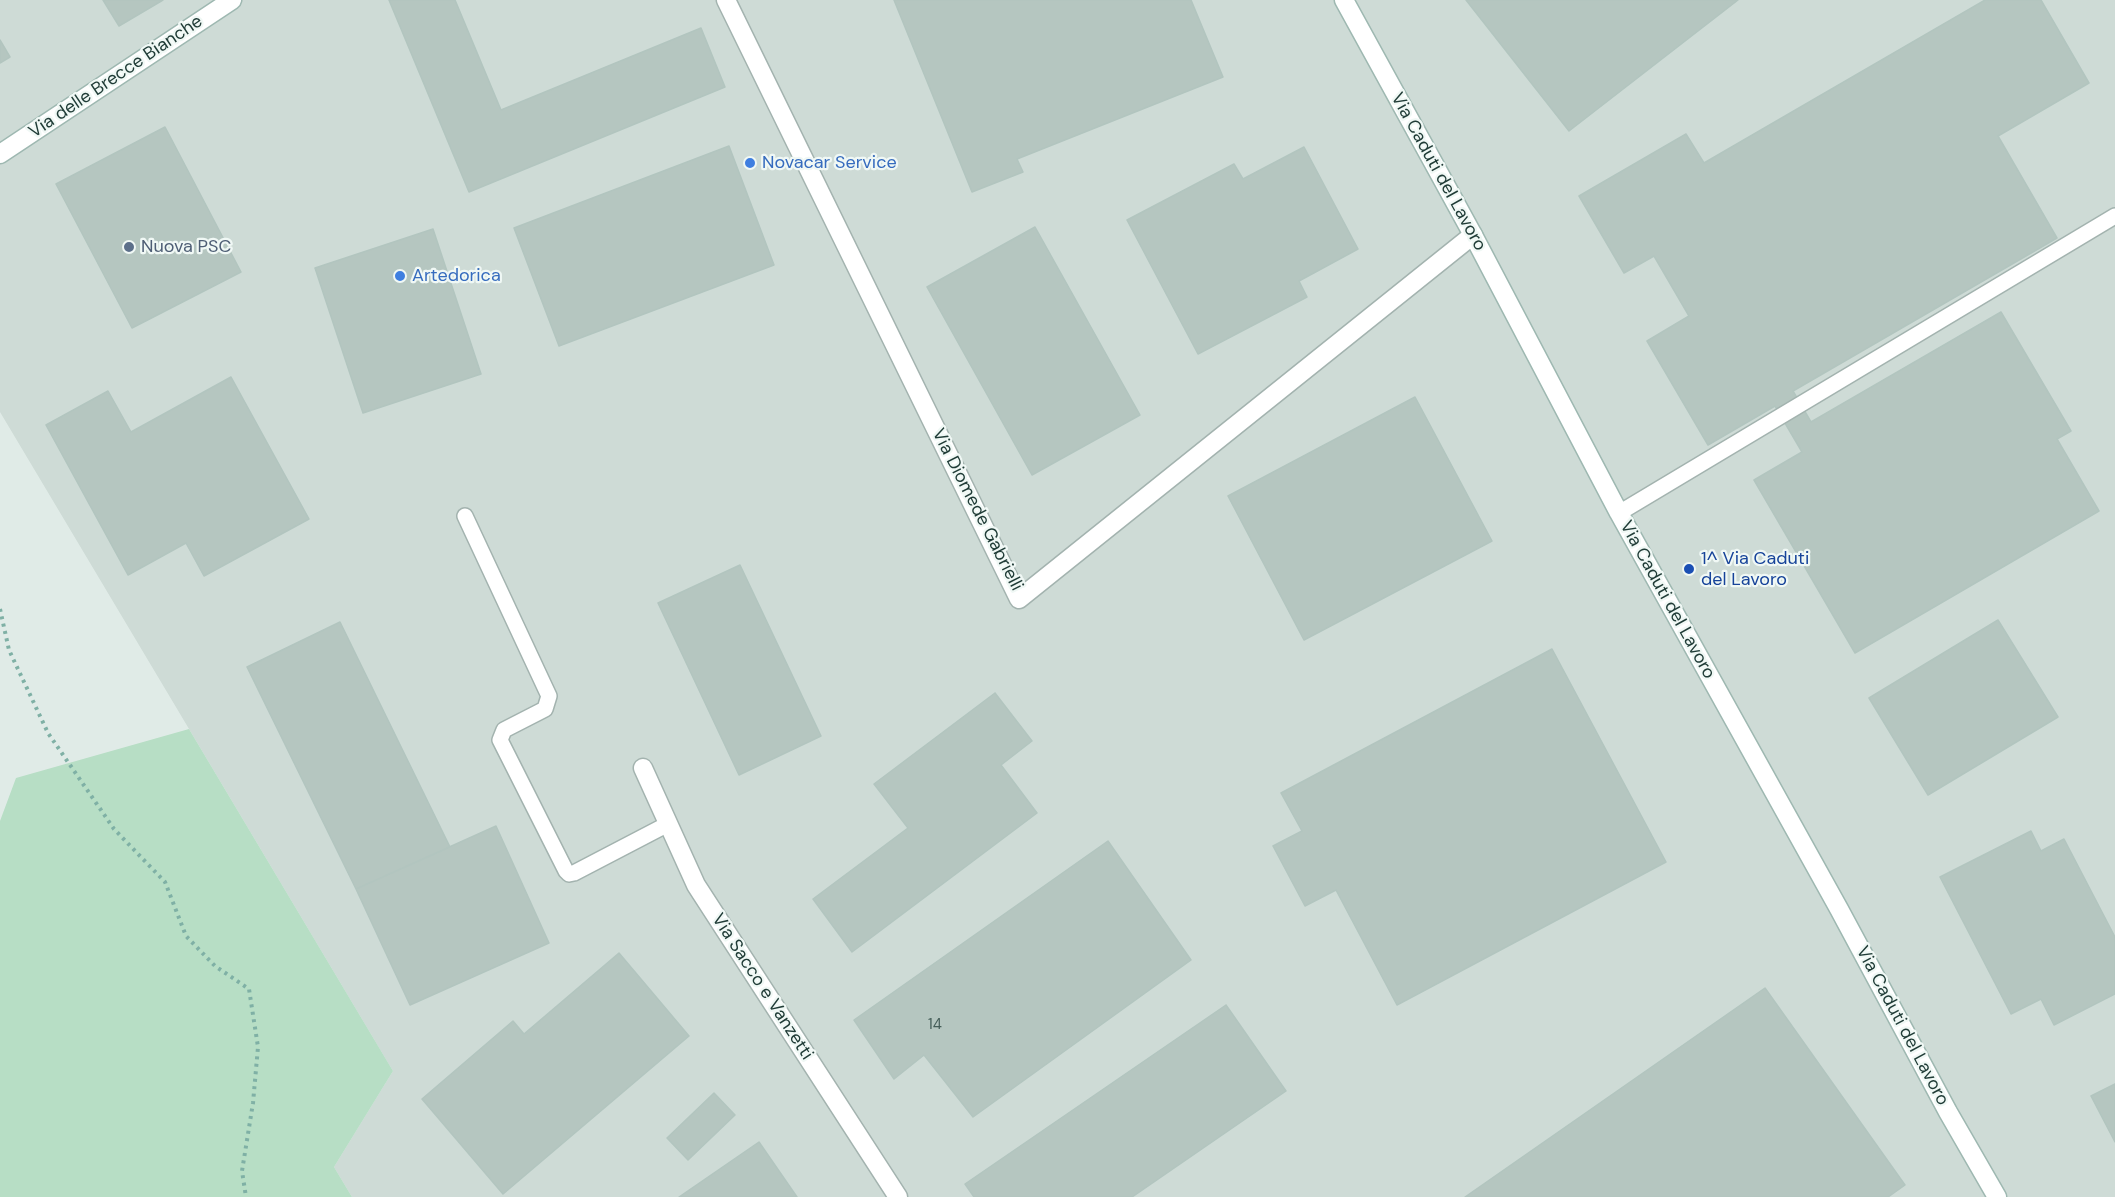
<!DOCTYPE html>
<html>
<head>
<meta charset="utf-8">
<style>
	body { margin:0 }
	canvas { display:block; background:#e0ebe7 }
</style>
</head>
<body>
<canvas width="2115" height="1197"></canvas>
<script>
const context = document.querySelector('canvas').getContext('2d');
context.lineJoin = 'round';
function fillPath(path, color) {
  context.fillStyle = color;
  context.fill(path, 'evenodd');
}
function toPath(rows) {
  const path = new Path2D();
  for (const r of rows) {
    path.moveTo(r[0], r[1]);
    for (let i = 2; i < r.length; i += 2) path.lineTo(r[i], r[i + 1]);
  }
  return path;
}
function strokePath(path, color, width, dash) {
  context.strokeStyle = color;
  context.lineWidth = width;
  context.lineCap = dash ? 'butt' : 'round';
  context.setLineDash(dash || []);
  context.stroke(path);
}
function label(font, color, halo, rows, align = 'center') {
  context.font = font + ' "DM Sans",sans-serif';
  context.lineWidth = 4.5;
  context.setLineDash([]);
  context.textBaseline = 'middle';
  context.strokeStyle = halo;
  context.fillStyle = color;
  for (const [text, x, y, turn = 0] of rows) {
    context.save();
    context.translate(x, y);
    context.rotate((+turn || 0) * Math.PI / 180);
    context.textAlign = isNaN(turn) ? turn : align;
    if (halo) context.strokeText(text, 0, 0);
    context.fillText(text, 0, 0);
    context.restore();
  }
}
fillPath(toPath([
	[0,0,2115,0,2115,1197,352,1197,334,1167,393,1071,0,412]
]), '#cedbd6');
fillPath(toPath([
	[189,729,393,1071,334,1167,352,1197,0,1197,0,821,16,778]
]), '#b7dec5');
const building = toPath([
	[103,0,163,0,119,26,103,0],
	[389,0,455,0,501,110,701,28,725,87,469,192,389,0],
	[894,0,1191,0,1223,77,1017,159,1023,172,972,192,894,0],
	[1466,0,1738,0,1569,131,1466,0],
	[1985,0,2041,0,2089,83,1998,136,2057,238,1793,391,1811,422,2001,312,2071,431,2057,439,2099,511,1855,653,1754,480,1802,452,1775,406,1708,445,1647,341,1689,316,1654,256,1624,273,1579,196,1686,134,1704,163,1985,0],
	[0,40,10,57,0,63,0,40],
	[165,127,241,272,132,328,56,184,165,127],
	[729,146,774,265,559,346,514,228,729,146],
	[1304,147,1358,249,1299,281,1307,297,1198,354,1127,220,1234,164,1243,179,1304,147],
	[1035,227,1140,415,1032,475,927,287,1035,227],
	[433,229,481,374,363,413,315,268,433,229],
	[231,377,309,519,204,576,186,543,128,575,46,425,108,391,131,432,231,377],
	[1415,397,1492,541,1304,640,1228,496,1415,397],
	[740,565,821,736,739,775,658,603,740,565],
	[1998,620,2058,717,1928,795,1869,698,1998,620],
	[340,622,450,847,356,889,247,667,340,622],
	[1552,649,1666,862,1397,1005,1336,890,1305,906,1273,846,1302,831,1281,793,1552,649],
	[995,693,1032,741,1001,765,1037,813,852,952,813,899,908,828,874,784,995,693],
	[496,826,549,943,410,1005,356,889,496,826],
	[2031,831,2041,851,2064,839,2115,937,2115,994,2054,1025,2041,999,2011,1014,1940,877,2031,831],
	[1108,841,1191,960,973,1117,924,1055,894,1079,854,1020,1108,841],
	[619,953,689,1036,503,1194,422,1099,513,1021,524,1034,619,953],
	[1765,988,1905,1185,1888,1197,1465,1197,1765,988],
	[1226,1005,1286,1091,1132,1197,974,1197,965,1184,1226,1005],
	[2115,1084,2115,1142,2091,1096,2115,1084],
	[714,1093,735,1115,688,1160,667,1138,714,1093],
	[759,1142,797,1197,679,1197,759,1142]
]);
fillPath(building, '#b5c6c0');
strokePath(building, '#b2c5bf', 1.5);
const lane = toPath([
	[1619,513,2115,216],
	[465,516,549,696,545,709,504,730,500,740,566,871,569,874,574,873,668,824]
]);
const street = toPath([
	[726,0,1019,599,1473,235],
	[643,768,696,885,898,1197]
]);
const secondary = toPath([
	[1344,0,1473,235,1619,513,1839,909,1948,1112,1997,1197],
	[0,154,232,0]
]);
strokePath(lane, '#a3b3af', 18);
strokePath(street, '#a3b3af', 21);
strokePath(secondary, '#9eb8b1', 21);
strokePath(toPath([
	[0,609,9,650,48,733,114,829,165,882,186,936,215,966,249,989,258,1047,253,1103,242,1171,246,1197]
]), '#7fb0a5', 4, [3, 4.5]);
strokePath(lane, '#fff', 15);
strokePath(street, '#fff', 18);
strokePath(secondary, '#fff', 18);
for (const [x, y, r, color] of [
	[750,163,6,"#3f7fe0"],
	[129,247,6,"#5c6f8a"],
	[400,276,6,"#3f7fe0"],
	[1689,569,6,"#1a4fb4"]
]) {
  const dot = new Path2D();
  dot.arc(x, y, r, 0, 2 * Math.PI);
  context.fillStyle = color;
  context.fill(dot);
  strokePath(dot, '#f0f8f5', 2);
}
label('15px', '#455e59', null, [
	["14",935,1025]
]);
label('18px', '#203c37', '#f0f8f5', [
	["Via delle Brecce Bianche",116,77,-34],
	["Via Caduti del Lavoro",1438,172,61],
	["Via Diomede Gabrielli",977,510,63],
	["Via Caduti del Lavoro",1667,600,61],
	["Via Sacco e Vanzetti",762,987,57],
	["Via Caduti del Lavoro",1902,1026,62]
]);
label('18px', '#366cbe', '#f0f8f5', [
	["Novacar Service",762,163],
	["Artedorica",412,276]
], 'left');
label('18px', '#4e5e75', '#f0f8f5', [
	["Nuova PSC",141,247]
], 'left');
label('18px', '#164399', '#f0f8f5', [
	["1^ Via Caduti",1701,559],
	["del Lavoro",1701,580]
], 'left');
</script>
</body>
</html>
